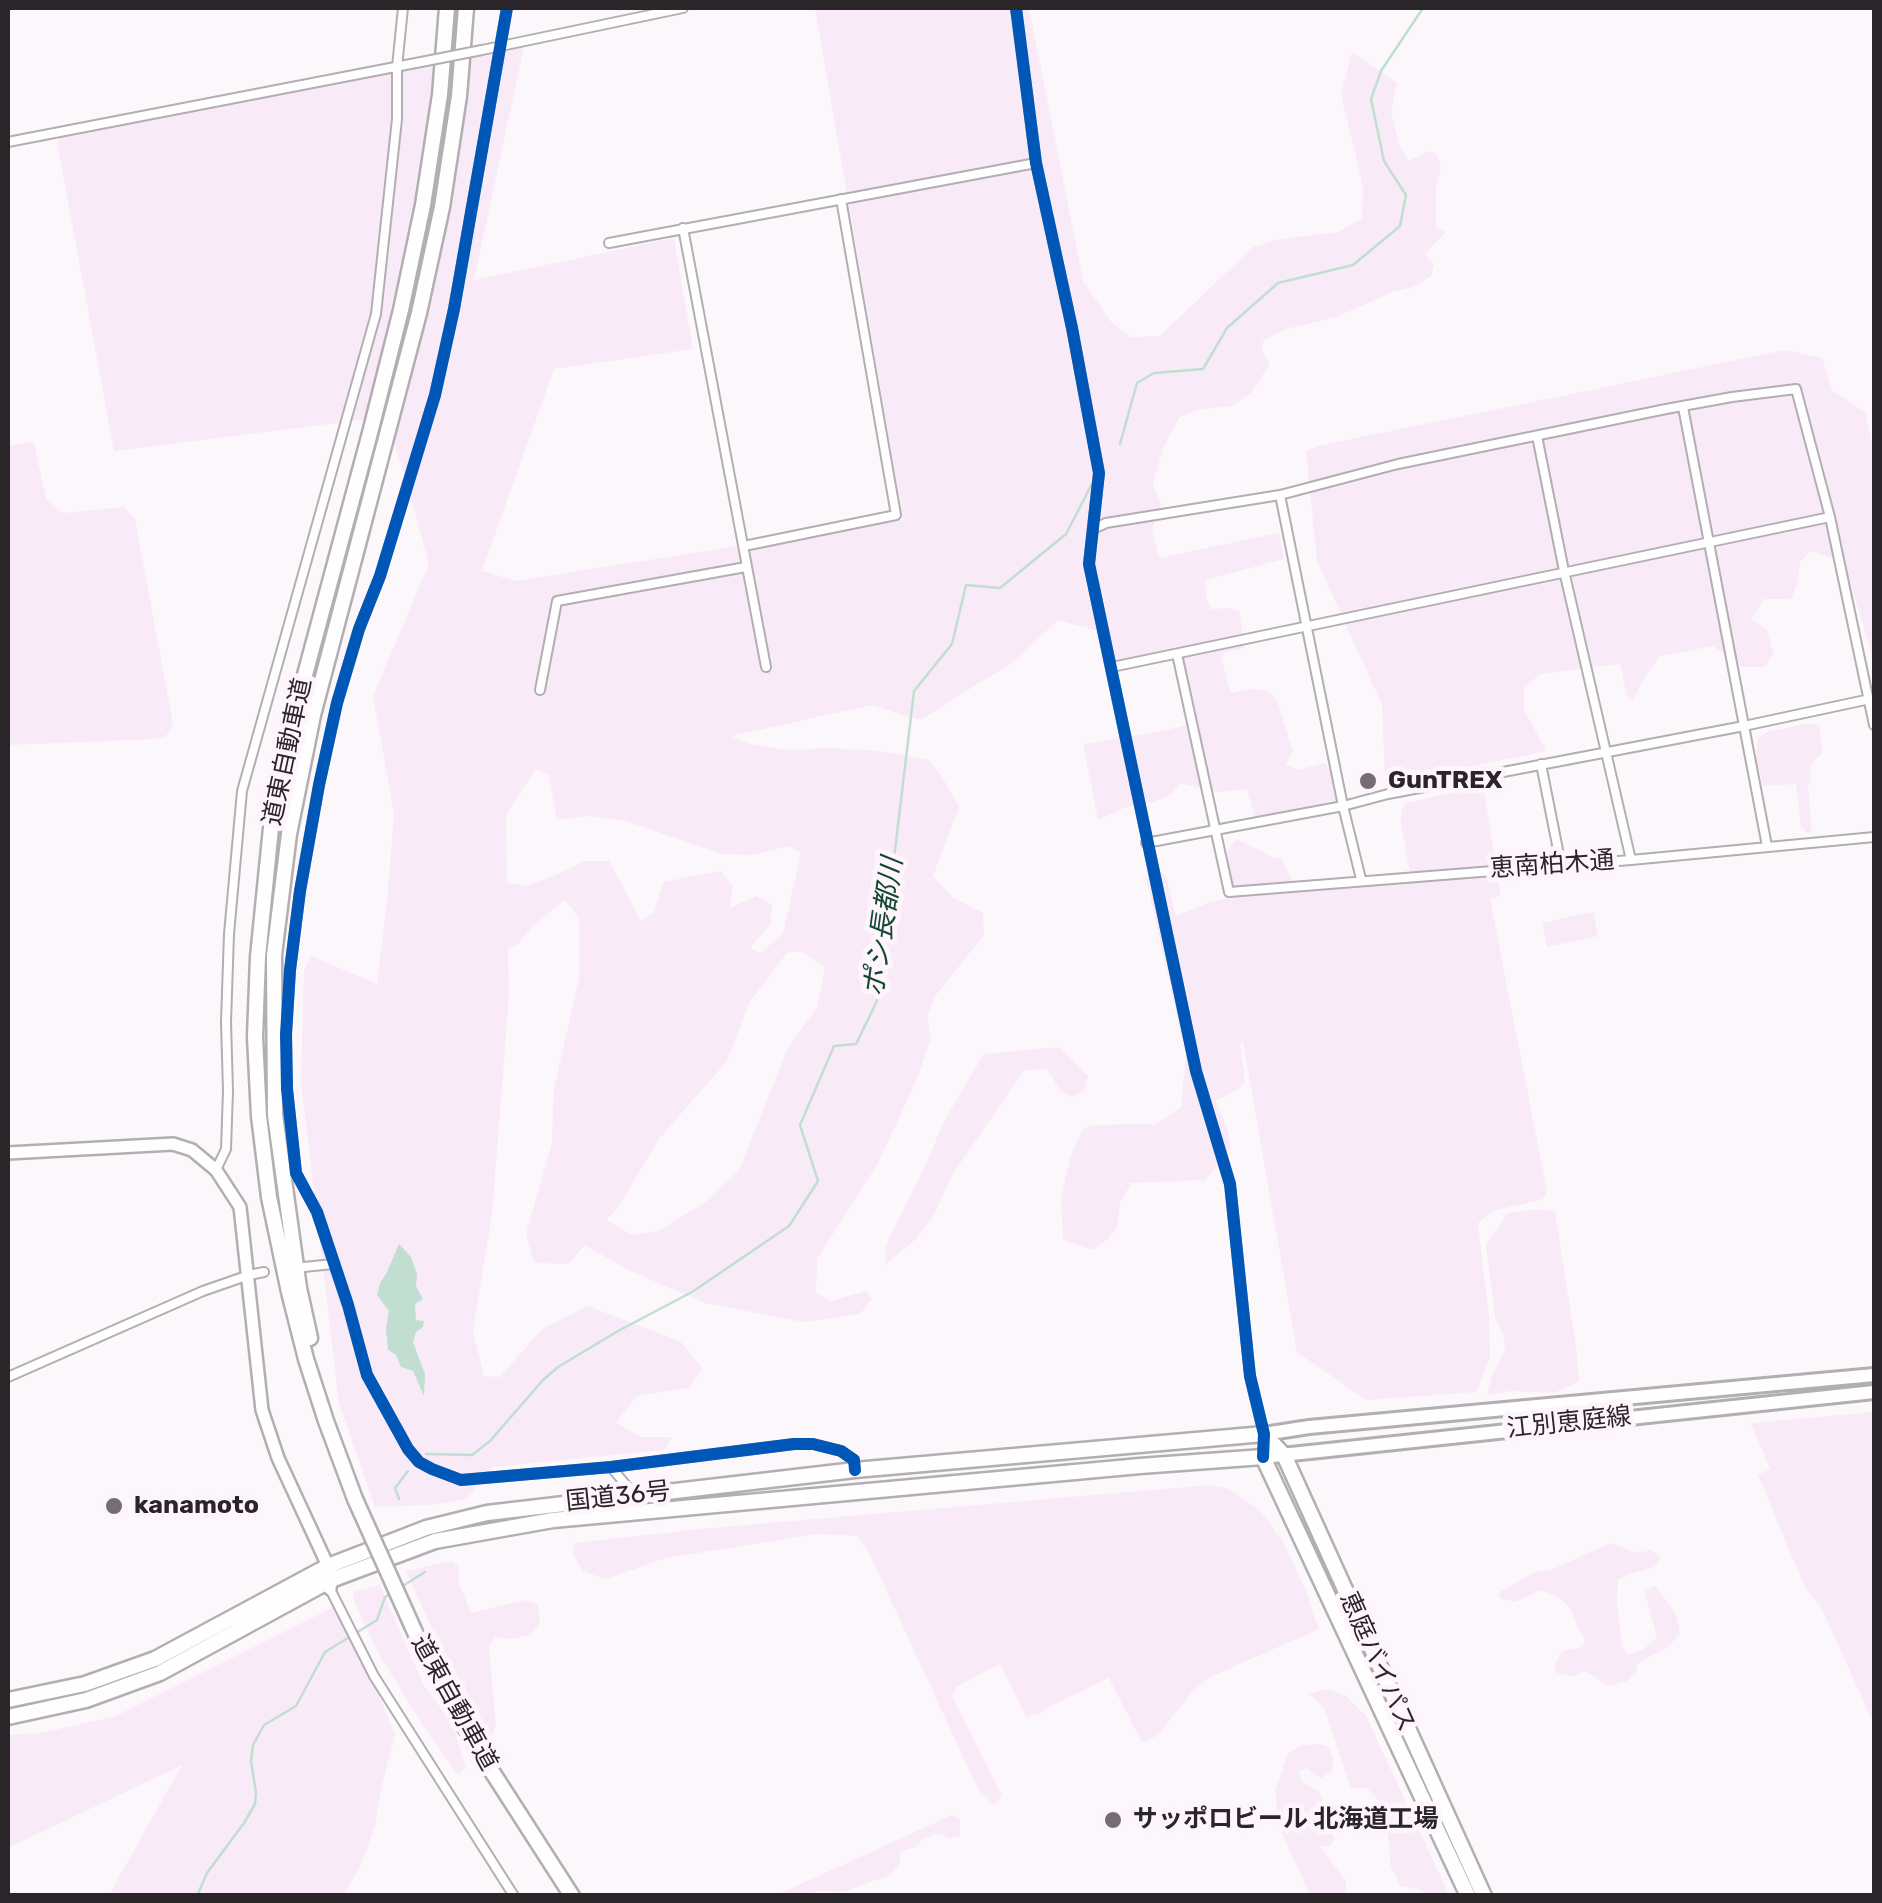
<!DOCTYPE html>
<html>
<head>
<meta charset="utf-8">
<style>
	body { margin:0 }
	#map { position:relative; width:1882px; height:1903px; overflow:hidden; background:#fcf7fb; font-family:Rubik,sans-serif }
	canvas { display:block }
	.frame { position:absolute; inset:0; border:10px solid #2a2529; pointer-events:none }
</style>
</head>
<body>
<div id="map">
<canvas width="1882" height="1903"></canvas>
<div class="frame"></div>
</div>
<script>
const context = document.querySelector('canvas').getContext('2d');
context.lineJoin = 'round';
function fillPath(path, color) {
  context.fillStyle = color;
  context.fill(path, 'evenodd');
}
function toPath(rows) {
  const path = new Path2D();
  for (const r of rows) {
    path.moveTo(r[0], r[1]);
    for (let i = 2; i < r.length; i += 2) path.lineTo(r[i], r[i + 1]);
  }
  return path;
}
function strokePath(path, color, width, dash) {
  context.strokeStyle = color;
  context.lineWidth = width;
  context.lineCap = dash ? 'butt' : 'round';
  context.setLineDash(dash || []);
  context.stroke(path);
}
function label(font, color, halo, rows, align = 'center') {
  context.font = font + ' Rubik,"Noto Sans JP",sans-serif';
  context.lineWidth = 10;
  context.setLineDash([]);
  context.textBaseline = 'middle';
  context.strokeStyle = halo;
  context.fillStyle = color;
  for (const [text, x, y, turn = 0] of rows) {
    context.save();
    context.translate(x, y);
    context.rotate((+turn || 0) * Math.PI / 180);
    context.textAlign = isNaN(turn) ? turn : align;
    if (halo) context.strokeText(text, 0, 0);
    context.fillText(text, 0, 0);
    context.restore();
  }
}
fillPath(toPath([
	[815,8,1029,8,1083,281,1111,322,1131,337,1160,336,1253,247,1280,239,1339,232,1362,218,1363,187,1341,94,1352,52,1397,83,1391,112,1399,145,1409,161,1429,151,1437,154,1441,168,1436,188,1436,227,1446,232,1425,254,1434,264,1431,276,1414,287,1393,292,1336,317,1286,329,1263,341,1262,352,1270,363,1252,392,1232,406,1197,410,1179,418,1163,448,1153,484,1161,505,1152,529,1159,558,1279,533,1284,559,1205,580,1206,596,1211,609,1229,608,1239,611,1245,648,1225,652,1221,658,1231,693,1248,689,1267,690,1277,700,1293,752,1285,764,1298,770,1324,763,1333,771,1337,800,1255,817,1247,789,1217,792,1180,783,1171,794,1154,802,1126,807,1098,820,1083,744,1163,731,1197,722,1180,649,1116,662,1103,653,1095,630,1058,620,1013,662,920,720,872,705,731,736,751,744,788,750,830,748,880,751,928,760,941,775,959,807,933,876,952,897,983,913,984,935,936,995,927,1016,931,1038,917,1079,878,1163,817,1259,816,1292,831,1301,866,1291,872,1299,860,1314,803,1322,705,1303,626,1269,585,1245,568,1264,534,1263,526,1234,552,1143,554,1088,579,979,579,918,565,900,534,925,517,945,508,949,509,995,492,1214,473,1331,484,1376,500,1377,542,1329,588,1306,681,1342,703,1369,688,1388,637,1396,616,1422,640,1437,672,1437,665,1450,492,1467,467,1499,432,1505,375,1507,339,1403,301,1082,304,970,311,956,377,984,387,902,394,814,373,696,429,564,403,469,384,417,114,451,57,142,63,135,421,62,524,46,474,280,674,238,693,349,554,369,482,571,515,581,903,520],
	[536,769,549,775,557,820,588,816,626,821,721,854,753,855,788,846,801,853,783,933,761,953,750,948,770,925,773,905,756,896,730,908,733,886,721,871,663,882,654,912,641,921,609,861,584,861,556,875,527,886,507,883,506,814],
	[801,951,825,967,817,1008,789,1046,739,1170,707,1201,659,1231,632,1235,606,1220,619,1206,659,1139,727,1061,749,1003,787,953],
	[1785,350,1822,358,1832,390,1865,412,1874,451,1874,491,1871,514,1874,520,1874,661,1844,561,1811,551,1800,562,1797,584,1791,599,1764,599,1751,619,1767,630,1774,654,1764,667,1742,667,1713,646,1660,656,1642,681,1633,701,1627,696,1620,664,1540,674,1524,688,1524,709,1546,751,1392,782,1385,773,1382,705,1317,561,1306,452,1318,446],
	[33,441,47,500,63,513,124,507,135,519,173,724,166,736,155,739,8,745,8,446],
	[1806,724,1819,725,1822,748,1822,753,1810,766,1811,778,1808,787,1812,830,1807,833,1801,826,1796,784,1763,786,1756,757,1758,739,1767,732],
	[1483,786,1501,896,1490,899,1547,1191,1543,1199,1493,1211,1478,1223,1489,1317,1490,1358,1476,1392,1366,1400,1297,1352,1243,1041,1240,1044,1245,1081,1240,1088,1216,1101,1228,1131,1231,1148,1205,1180,1131,1183,1120,1203,1117,1228,1107,1240,1093,1250,1063,1240,1061,1199,1070,1158,1082,1130,1091,1125,1156,1124,1181,1107,1186,1056,1146,878,1160,871,1166,876,1176,916,1208,903,1229,898,1228,850,1234,841,1238,840,1275,858,1281,858,1297,890,1411,879,1401,824,1401,812,1406,803],
	[1593,912,1598,936,1547,947,1542,923],
	[1059,1047,1088,1076,1084,1090,1072,1098,1060,1090,1046,1068,1024,1071,952,1175,933,1217,916,1239,885,1265,886,1245,924,1169,943,1123,984,1054],
	[1535,1209,1555,1212,1576,1346,1579,1381,1554,1393,1511,1391,1487,1395,1492,1375,1505,1350,1503,1334,1495,1317,1486,1245,1507,1214],
	[1874,1412,1874,1724,1821,1607,1804,1585,1758,1475,1770,1469,1751,1423],
	[1210,1485,1229,1489,1258,1509,1272,1525,1276,1534,1280,1536,1308,1595,1313,1614,1319,1629,1208,1678,1192,1692,1158,1735,1142,1743,1109,1678,1046,1708,1039,1715,1033,1714,1026,1717,1000,1664,956,1687,952,1696,1002,1795,994,1805,978,1789,870,1555,858,1536,816,1534,666,1558,606,1579,583,1571,573,1554,574,1543,711,1528],
	[1610,1543,1637,1553,1651,1550,1661,1558,1654,1567,1629,1574,1618,1580,1617,1603,1622,1645,1627,1655,1644,1649,1657,1637,1644,1590,1655,1586,1676,1613,1680,1634,1668,1647,1638,1663,1636,1671,1627,1681,1608,1686,1586,1671,1573,1676,1557,1673,1554,1666,1562,1651,1583,1647,1585,1638,1578,1629,1572,1611,1564,1602,1555,1596,1540,1590,1515,1602,1502,1599,1499,1595,1501,1591,1538,1571,1549,1571],
	[452,1561,459,1567,459,1583,471,1613,525,1600,538,1605,540,1622,531,1635,512,1639,495,1637,489,1647,496,1727,491,1736,436,1638,406,1571],
	[380,1585,423,1684,453,1724,466,1768,458,1775,426,1730,378,1653,354,1601,353,1592],
	[342,1603,395,1735,381,1789,375,1826,361,1865,344,1895,109,1895,182,1765,8,1848,8,1735,41,1733,116,1716],
	[1327,1689,1346,1696,1366,1716,1449,1895,1426,1895,1421,1890,1401,1886,1391,1868,1385,1807,1366,1787,1351,1789,1324,1708,1309,1694],
	[1319,1744,1329,1747,1333,1760,1332,1771,1321,1778,1314,1775,1307,1768,1299,1771,1302,1781,1319,1792,1324,1805,1323,1820,1335,1838,1331,1846,1320,1846,1346,1881,1345,1895,1310,1895,1279,1826,1275,1790,1288,1754,1302,1745],
	[952,1815,960,1819,960,1836,949,1838,939,1833,924,1838,916,1847,900,1852,900,1863,890,1875,843,1892,820,1891,803,1895,777,1895]
]), '#f9eaf7');
fillPath(toPath([
	[399,1244,411,1257,417,1274,416,1286,423,1299,415,1304,416,1320,424,1321,423,1327,416,1332,413,1342,425,1374,424,1396,413,1371,401,1367,396,1355,388,1350,386,1328,389,1311,377,1295,380,1283,386,1274]
]), '#c2ded0');
strokePath(toPath([
	[1120,444,1137,383,1154,373,1203,369,1227,328,1278,283,1353,265,1400,226,1406,195,1384,161,1371,99,1381,71,1423,8],
	[426,1454,472,1455,490,1441,543,1380,558,1367,618,1331,692,1292,789,1226,818,1181,800,1125,834,1046,856,1044,877,1001,914,691,952,644,966,585,1000,588,1066,534,1094,480],
	[399,1499,395,1488,408,1471],
	[401,1587,425,1572],
	[197,1896,207,1873,244,1823,255,1804,256,1792,251,1761,253,1745,264,1725,296,1706,325,1652,377,1620,385,1597,390,1594]
]), '#c2ded0', 2.5);
const street = toPath([
	[507,8,454,309,435,395,380,576,359,629,337,703,319,785,300,891,290,970,286,1034,287,1089,296,1173,317,1212,348,1305,367,1375,408,1449,419,1462,432,1469,461,1480,611,1467,794,1444,813,1444,841,1451,854,1460,855,1470],
	[1016,8,1036,163,1072,328,1099,473,1089,564,1196,1071,1230,1184,1250,1376,1264,1434,1263,1457],
	[482,50,683,8],
	[8,142,421,62],
	[683,228,766,667],
	[609,243,1036,163],
	[1683,407,1767,846],
	[1537,436,1564,571,1631,860],
	[1280,495,1343,806,1361,879],
	[1093,529,1106,523,1280,495,1398,464,1666,409,1732,397,1796,389,1830,517,1874,725],
	[744,546,896,515,841,199],
	[1177,654,1229,892,1631,860,1874,837],
	[1112,667,1830,517],
	[540,690,557,601,746,567],
	[1541,764,1561,865],
	[1146,843,1343,806,1388,794,1744,726,1870,699],
	[216,1170,226,1149,228,1091,226,1022,229,934,242,791,376,314,397,119,397,67,403,8],
	[304,1267,333,1264],
	[8,1377,203,1291,249,1275,264,1272],
	[611,1467,635,1496],
	[330,1589,374,1676,514,1896]
]);
const secondary = toPath([
	[8,1153,173,1144,192,1150,216,1170,240,1207,262,1410,278,1458,328,1566,331,1580,330,1589]
]);
const primary = toPath([
	[1264,1434,1309,1427,1874,1375],
	[1263,1457,1874,1392]
]);
const highway = toPath([
	[310,1338,299,1288,275,1115,274,955,289,834,313,715,419,313,442,207,459,96,466,8],
	[355,1499,326,1421,306,1359,289,1292,269,1197,259,1116,255,1037,258,957,271,828,295,712,370,433,401,310,423,205,440,95,447,8],
	[423,1650,456,1712,491,1770,572,1896],
	[8,1700,85,1684,155,1659,328,1566,426,1528,487,1513,855,1470,1264,1434,1284,1455,1484,1896],
	[8,1717,86,1700,160,1673,331,1580,435,1541,553,1520,1140,1466,1263,1457,1468,1896]
]);
strokePath(street, '#b2aeb2', 12);
strokePath(secondary, '#b2aeb2', 16);
strokePath(primary, '#b2aeb2', 18);
strokePath(highway, '#b2aeb2', 19);
strokePath(street, '#fffefe', 8);
strokePath(secondary, '#fffefe', 11);
strokePath(primary, '#fffefe', 12);
strokePath(highway, '#fffefe', 14);
const streetBridge = toPath([
	[421,62,482,50]
]);
const highwayBridge = toPath([
	[355,1499,423,1650]
]);
strokePath(streetBridge, '#b2aeb2', 12, []);
strokePath(highwayBridge, '#b2aeb2', 19, []);
strokePath(streetBridge, '#fffefe', 8);
strokePath(highwayBridge, '#fffefe', 14);
strokePath(toPath([
	[507,8,454,309,435,395,380,576,359,629,337,703,319,785,300,891,290,970,286,1034,287,1089,296,1173,317,1212,348,1305,367,1375,408,1449,419,1462,432,1469,461,1480,611,1467,794,1444,813,1444,841,1451,854,1460,855,1470],
	[1016,8,1036,163,1072,328,1099,473,1089,564,1196,1071,1230,1184,1250,1376,1264,1434,1263,1457]
]), '#0057b8', 12);
for (const [x, y, r, color] of [
	[1368,781,10,"#746e72"],
	[114,1506,10,"#746e72"],
	[1113,1820,10,"#746e72"]
]) {
  const dot = new Path2D();
  dot.arc(x, y, r, 0, 2 * Math.PI);
  context.fillStyle = color;
  context.fill(dot);
  strokePath(dot, '#fef5fc', 4);
}
label('25px', '#2a2529', '#fef5fc', [
	["道東自動車道",288,752,-78],
	["恵南柏木通",1552,865,-4],
	["江別恵庭線",1569,1423,-6],
	["国道36号",618,1497,-6],
	["恵庭バイパス",1377,1662,66],
	["道東自動車道",454,1703,61]
]);
label('bold 25px', '#2a2529', '#fef5fc', [
	["GunTREX",1388,781],
	["kanamoto",134,1506],
	["サッポロビール 北海道工場",1133,1820]
], 'left');
label('italic 28px', '#124831', '#fef5fc', [
	["ポシ長都川",884,927,-82]
]);
</script>
</body>
</html>
